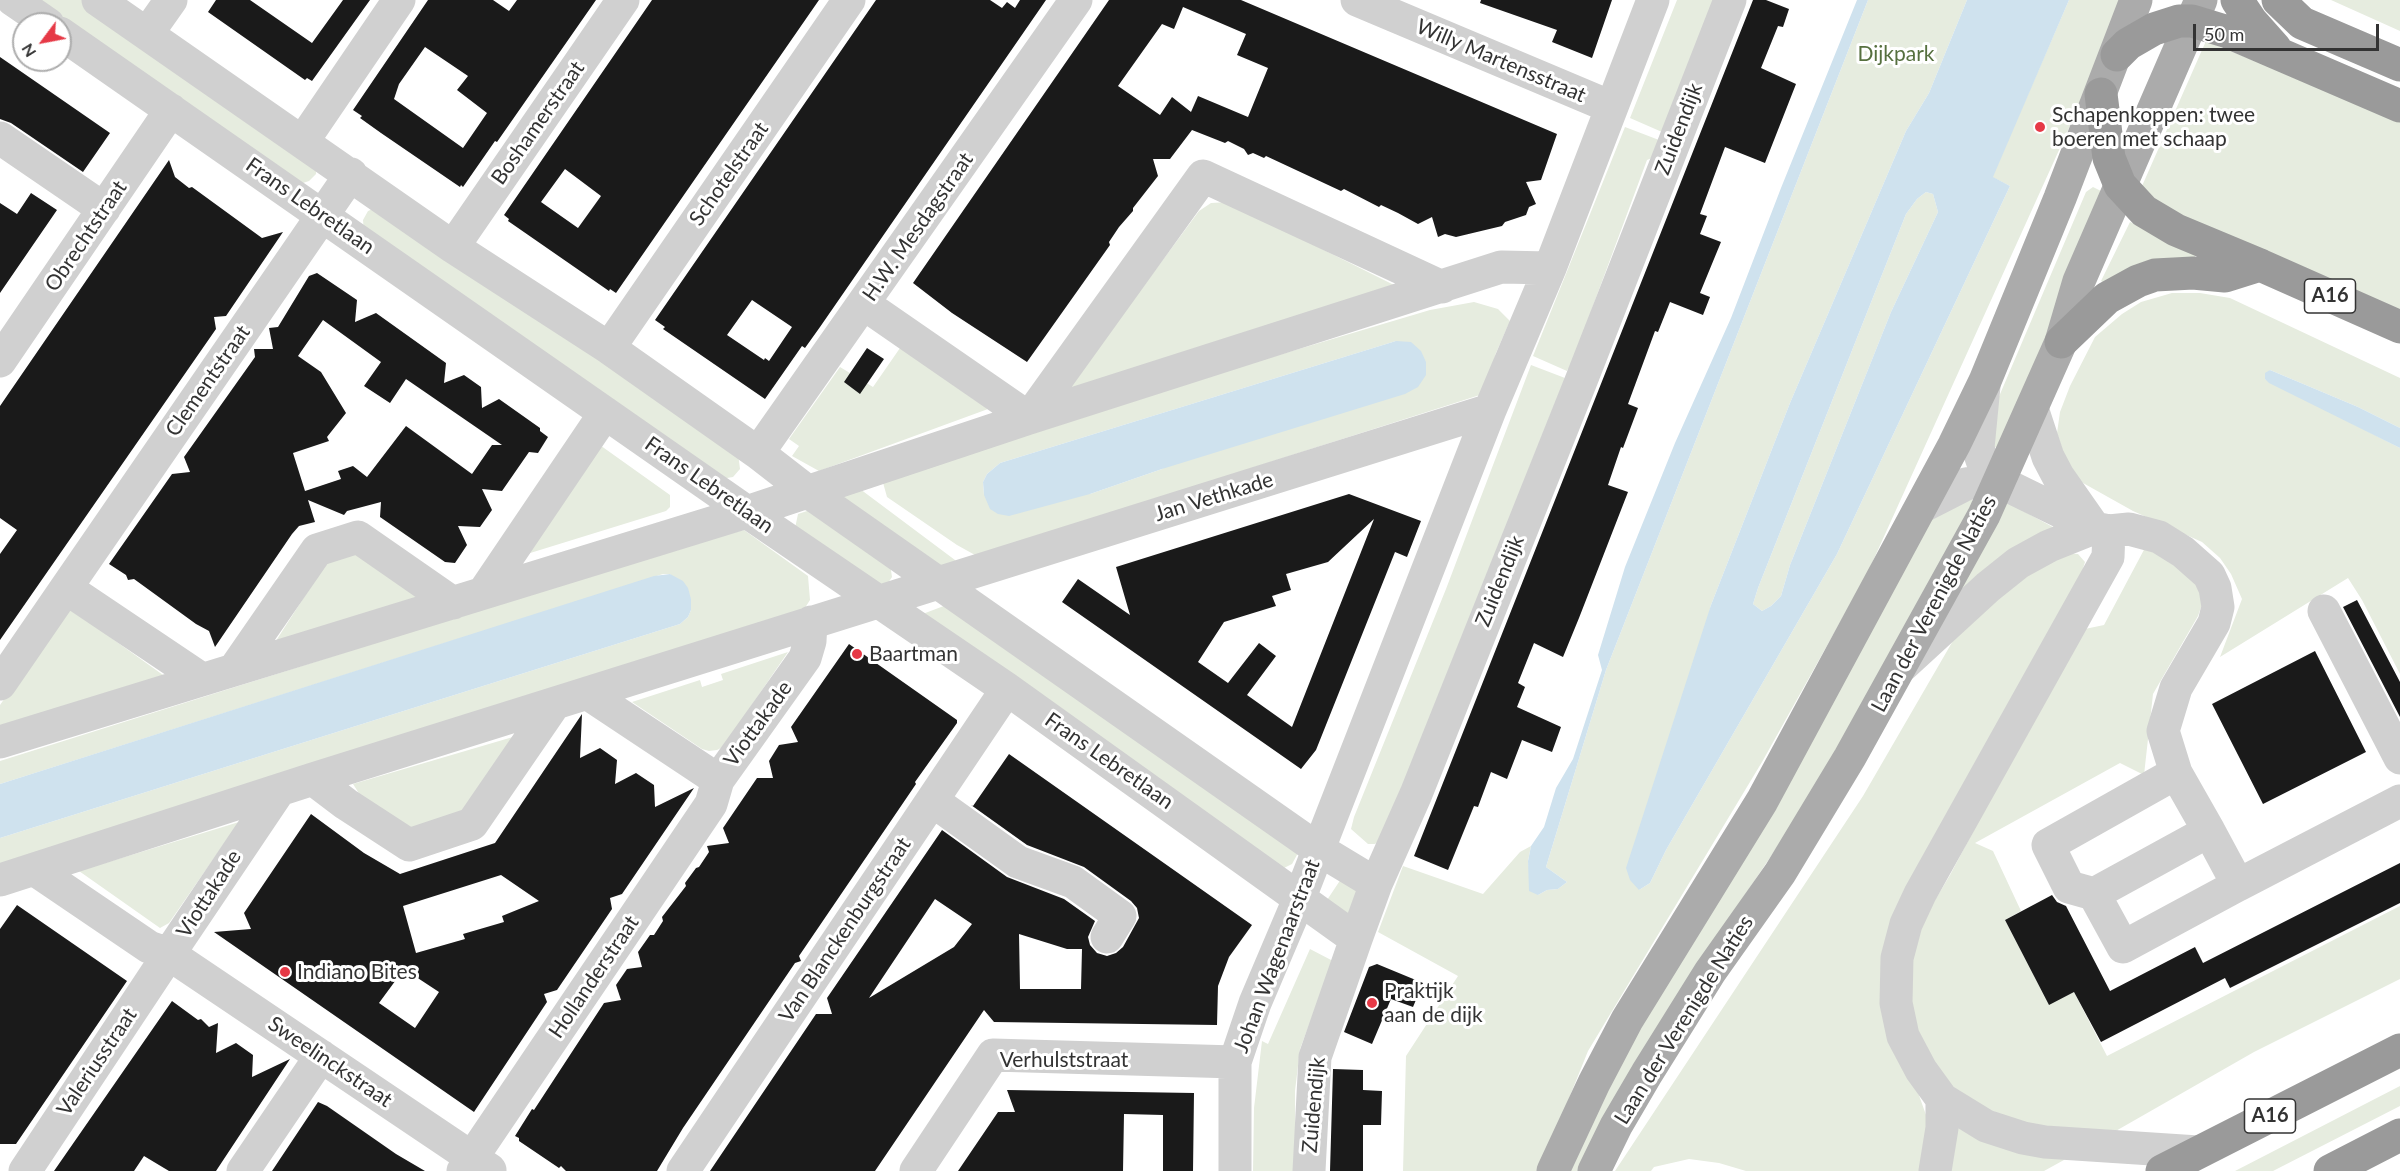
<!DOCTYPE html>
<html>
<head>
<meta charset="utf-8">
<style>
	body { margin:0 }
	#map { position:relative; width:2400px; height:1171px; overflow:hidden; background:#fff; font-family:Lato,sans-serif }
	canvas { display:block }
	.north { position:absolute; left:12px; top:12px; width:60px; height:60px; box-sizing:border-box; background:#fff; border:2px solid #adadad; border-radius:50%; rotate:238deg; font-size:16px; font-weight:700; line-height:24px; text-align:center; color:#333 }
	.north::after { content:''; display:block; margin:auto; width:21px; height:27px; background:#e63946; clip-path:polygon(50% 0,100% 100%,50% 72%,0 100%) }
	.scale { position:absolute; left:2193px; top:24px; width:186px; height:27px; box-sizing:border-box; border:3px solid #333; border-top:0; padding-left:8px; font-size:18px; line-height:21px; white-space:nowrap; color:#333; -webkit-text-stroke:4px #fff; paint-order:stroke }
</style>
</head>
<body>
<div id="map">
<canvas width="2400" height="1171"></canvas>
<div class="north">N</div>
<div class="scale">50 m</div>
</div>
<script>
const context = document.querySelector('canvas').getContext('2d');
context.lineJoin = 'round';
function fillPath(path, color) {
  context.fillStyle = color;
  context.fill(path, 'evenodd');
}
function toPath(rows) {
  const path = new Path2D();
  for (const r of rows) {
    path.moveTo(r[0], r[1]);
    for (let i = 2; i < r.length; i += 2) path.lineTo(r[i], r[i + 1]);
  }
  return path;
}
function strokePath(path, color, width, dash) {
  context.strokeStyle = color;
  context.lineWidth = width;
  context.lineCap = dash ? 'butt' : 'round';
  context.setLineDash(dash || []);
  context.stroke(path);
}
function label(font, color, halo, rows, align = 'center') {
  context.font = font + ' Lato,sans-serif';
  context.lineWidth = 6;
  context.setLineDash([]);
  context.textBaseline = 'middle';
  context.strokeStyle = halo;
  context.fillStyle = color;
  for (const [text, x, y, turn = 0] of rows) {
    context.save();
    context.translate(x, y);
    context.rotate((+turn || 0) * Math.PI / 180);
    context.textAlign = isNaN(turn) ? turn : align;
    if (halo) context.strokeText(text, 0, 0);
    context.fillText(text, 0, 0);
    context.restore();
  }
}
fillPath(toPath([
	[31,0,84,0,317,159,316,174,309,181,297,185],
	[1677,0,1714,0,1662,132,1630,118],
	[1868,0,1967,0,1929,93,1906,131,1790,403,1711,605,1639,890,1650,883,1666,850,1837,554,2010,186,1992,177,2069,0,2127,0,1867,574,1762,762,1588,1051,1557,1128,1537,1171,1403,1171,1406,1056,1458,976,1378,932,1403,866,1483,894,1520,852,1531,846,1528,861,1530,877,1538,895,1547,890,1558,889,1567,882,1546,867,1606,670],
	[2331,0,2400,0,2400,31],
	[2206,41,2400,121,2400,312,2177,215,2158,202,2142,186],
	[1625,127,1659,140,1659,155,1647,160,1577,349,1574,371,1568,369,1567,371,1533,356],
	[2093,187,2101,191,2107,199,2002,447,1991,447,1992,413,2086,192],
	[1926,192,1933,194,1938,212,1891,312,1790,565,1781,596,1771,606,1762,611,1753,604,1758,588,1906,214,1917,199],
	[1228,202,1402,289,1066,391,1199,211,1211,203],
	[375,208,738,453,740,469,733,477,721,479,364,232,363,220,368,211],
	[2130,222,2195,252,2195,259,2109,286,2101,281],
	[2172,293,2200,293,2230,298,2400,378,2400,428,2358,407,2270,370,2265,379,2400,448,2400,674,2362,600,2348,578,2220,657,2242,599,2231,574,2220,558,2202,542,2133,511,2083,483,2068,467,2057,433,2060,412,2070,386,2095,337,2122,314,2141,302],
	[1474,302,1498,309,1510,321,1496,353,1483,394,1011,545,975,555,957,545,887,497,882,479,1161,390,1430,310],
	[1396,341,1162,469,1090,494,984,495,983,482,987,474,1000,463],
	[900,348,988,409,819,471,792,456,799,446,789,439,840,367,873,387],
	[1531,365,1565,378,1381,839,1375,844,1368,844,1351,829,1354,817,1446,589],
	[597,443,670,495,670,507,666,511,527,554],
	[852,483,963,566,940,569,837,496],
	[1972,498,1972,507,1808,801,1681,990,1578,1171,1567,1171,1612,1072,1929,520],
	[2003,500,2062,532,1951,604],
	[810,510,890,564,892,577,886,586,879,590,794,533,798,514],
	[744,530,808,576,810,600,803,611,0,868,0,838,680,624,688,617,691,610,691,599,670,574,663,574,0,784,0,761,696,542],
	[2146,546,2195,580,2202,591,2202,604,2198,616,2153,694,2144,775,2120,763,1975,843,1993,851,2021,911,2005,920,2049,1004,2074,992,2107,1056,2400,906,2400,979,2254,1052,2107,1136,2061,1136,1954,1097,1917,1038,1909,999,1911,956,1925,917,1950,875,2080,630,2104,625],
	[361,552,426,599,272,647,326,563],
	[2061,553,2078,554,2085,562,2075,594,1906,897,1915,1084,1926,1115,1926,1148,1919,1171,1746,1171,1719,1163,1689,1159,1654,1167,1651,1171,1615,1171,1863,796,1954,639,1987,600],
	[949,604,1298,853,1292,864,1284,868,920,615],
	[68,607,170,680,0,731,0,705],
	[788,652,723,747,717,750,709,751,702,749,632,702,700,680,702,687,723,680,721,674],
	[523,734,467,816,419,834,360,795,353,784],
	[239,822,169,923,160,928,79,871],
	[1345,873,1361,885,1348,915,1325,903],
	[1310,949,1333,961,1300,1049,1295,1091,1295,1171,1253,1171,1254,1108,1262,1041,1268,1044],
	[2400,1086,2400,1106,2273,1171,2235,1171],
	[1953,1118,2073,1155,2044,1171,1945,1171]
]), '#e6ecdf');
fillPath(toPath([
	[1857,0,1868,0,1606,670,1546,867,1567,882,1558,889,1547,890,1538,895,1529,891,1528,861,1531,846,1544,827,1556,788,1573,759,1602,670,1598,655,1625,567,1675,443,1731,318,1781,188],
	[1967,0,2069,0,1993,177,2010,186,1837,554,1666,850,1650,883,1639,890,1630,880,1626,868,1711,605,1790,403,1906,131,1929,93],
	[1926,192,1933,194,1938,212,1891,312,1790,565,1781,596,1771,606,1762,611,1753,604,1758,588,1906,214,1917,199],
	[1396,341,1411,342,1421,351,1426,362,1426,375,1418,387,1405,394,1162,469,1090,494,1009,516,998,514,990,509,984,495,983,482,987,474,1000,463],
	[2270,370,2358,407,2400,428,2400,448,2269,383,2265,379,2265,373],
	[670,574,683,581,688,588,691,599,691,610,688,617,680,624,0,838,0,784,654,576]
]), '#cfe2ee');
fillPath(toPath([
	[216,0,250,0,312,43,343,0,370,0,312,81,307,78,305,80,208,12],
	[428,0,493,0,509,11,517,0,596,0,497,142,495,141,463,187,461,185,460,187,381,133,360,118,362,116,353,110],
	[425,47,468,76,457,90,487,113,463,148,394,99,399,84],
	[652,0,819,0,616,293,610,289,609,291,508,221,509,219,504,215],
	[565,169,601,196,578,228,541,202],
	[876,0,990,0,1002,8,1007,2,1015,8,1020,0,1046,0,820,327,805,348,802,346,765,399,663,329,665,327,655,320],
	[752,300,792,327,769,361,765,358,764,360,727,335],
	[1109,0,1241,0,1557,134,1541,180,1526,182,1536,204,1529,207,1526,215,1505,222,1502,226,1456,237,1445,234,1438,237,1432,217,1418,224,1398,213,1381,205,1379,207,1344,189,1341,191,1266,156,1264,158,1253,153,1248,155,1244,149,1228,141,1225,143,1192,130,1170,159,1153,159,1158,176,1133,208,1133,211,1119,227,1109,242,1110,245,1027,362,952,313,913,283],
	[1183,7,1246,34,1237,55,1268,68,1248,117,1198,96,1191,112,1172,97,1160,115,1118,86,1162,24,1174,29],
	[1481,0,1612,0,1592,58,1552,42,1557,30,1480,3],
	[1753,0,1766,0,1789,9,1783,27,1778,26,1761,68,1796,84,1765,163,1725,147,1700,214,1707,216,1700,234,1721,242,1700,293,1710,297,1703,315,1670,302,1658,332,1655,331,1628,404,1638,408,1623,448,1621,447,1608,485,1628,492,1579,618,1563,657,1534,643,1518,683,1525,687,1517,707,1561,727,1552,752,1522,740,1507,779,1491,772,1478,807,1474,806,1448,870,1414,856],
	[0,57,110,133,83,172,11,123,0,119],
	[169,160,175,177,189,188,192,187,262,238,283,232,226,316,214,317,216,329,0,640,0,554,17,530,0,518,0,406],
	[31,193,57,210,0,293,0,203,17,214],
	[317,273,357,300,355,322,376,313,446,363,444,383,464,375,481,387,482,408,499,399,540,428,540,431,548,437,538,453,529,452,502,491,482,489,492,510,480,527,458,526,467,545,455,563,445,562,380,517,381,502,347,511,344,515,308,500,315,522,299,526,292,534,215,647,209,631,196,624,134,579,128,580,126,575,109,564,172,474,190,472,184,457,255,357,254,349,273,349,269,328,278,327,309,276],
	[323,320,381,362,364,386,390,403,406,379,502,445,492,445,472,474,406,426,367,477,353,466,338,471,341,479,305,491,293,453,329,441,327,437,346,413,321,372,298,356],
	[867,348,884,359,860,394,844,382],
	[1349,494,1421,521,1407,557,1395,552,1316,750,1301,769,1062,602,1078,579,1130,615,1116,567],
	[1374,519,1292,727,1247,695,1276,656,1259,643,1228,683,1198,662,1224,622,1276,606,1272,596,1291,590,1286,574,1328,562],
	[2357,600,2400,682,2400,717,2343,607],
	[849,644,957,720,957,723,915,782,916,784,799,956,801,961,795,963,683,1128,657,1171,566,1171,561,1166,559,1168,519,1141,519,1138,515,1136,532,1109,534,1110,604,1003,621,1000,616,985,627,969,642,967,638,952,650,935,654,935,663,921,662,917,686,886,685,883,696,868,699,867,709,852,707,846,729,843,723,828,757,778,773,778,769,761,779,745,798,742,791,727],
	[2315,651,2366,752,2263,804,2212,704],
	[582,714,580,758,600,748,617,760,615,784,636,773,654,785,655,807,694,788,622,894,610,898,612,909,557,990,544,994,547,1002,474,1112,214,932,251,929,244,913,311,814,364,853,400,874,495,843],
	[501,875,539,901,502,916,504,922,463,934,465,939,416,953,403,906],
	[404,969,439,992,415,1028,379,1003],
	[1009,754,1252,925,1229,957,1218,986,1217,1025,994,1022,984,1010,875,1171,710,1171,816,1014,832,1014,827,998,942,830,1007,877,1064,899,1095,921,1088,937,1090,945,1097,953,1107,956,1116,953,1123,947,1139,918,1137,908,1131,901,1084,867,1027,845,971,805,973,806],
	[935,899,972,924,954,947,869,998],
	[1019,934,1067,949,1082,949,1081,989,1020,989],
	[2400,863,2400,903,2230,988,2225,978,2101,1042,2074,992,2049,1005,2005,920,2052,895,2057,902,2066,906,2110,991,2195,947,2203,963],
	[17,905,127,981,16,1144,0,1144,0,929],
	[1377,964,1423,983,1413,1007,1391,999,1372,1044,1344,1032,1369,967],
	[172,1001,198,1020,201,1019,209,1027,218,1023,216,1053,236,1043,253,1055,252,1077,290,1059,216,1171,169,1171,144,1156,134,1171,54,1171],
	[1333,1069,1363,1070,1363,1090,1382,1091,1381,1125,1363,1125,1363,1171,1330,1171],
	[1007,1090,1194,1093,1193,1171,1163,1171,1163,1115,1124,1114,1123,1171,958,1171,998,1112,1015,1112],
	[318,1102,327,1106,396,1154,425,1171,272,1171]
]), '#1a1a1a');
strokePath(toPath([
	[13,0,48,24],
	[98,0,453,247,609,348,758,453,807,491,1318,849,1376,884],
	[1357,0,1611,107],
	[60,33,747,512,1007,689,1356,939],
	[147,34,171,0],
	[0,138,104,209],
	[303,141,399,0],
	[453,247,623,0],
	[864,304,1029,418,1203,176,1442,287],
	[609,348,849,0],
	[0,361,171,110],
	[1984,386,1978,448,1985,469,2000,482,2094,528,2109,531,2129,529,2159,537,2183,552,2209,575,2215,588,2218,607,2214,623,2176,688,2163,731,2176,773,2209,831,2094,894,2069,887,2048,845,2176,773],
	[2032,408,2048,457,2058,476,2093,526],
	[758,453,1076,0],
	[1923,506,1966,484,1982,481,2000,482],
	[66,588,351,174],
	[484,592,605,413],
	[2324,611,2400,758],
	[1903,665,1988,587,2018,563,2049,546,2094,528],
	[234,670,317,550,358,537,453,603],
	[0,684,66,588,200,678],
	[587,693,718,780],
	[0,742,747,512,1029,418,1501,267,1550,268],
	[313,779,346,804,409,845,472,824,555,703],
	[933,801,1018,862,1073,882,1120,916,1107,937],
	[34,869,149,947,169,954,278,792],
	[0,880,313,779,1490,410],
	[2238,885,2400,801],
	[2094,894,2123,947,2238,885,2209,831],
	[1942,1099,1986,1126,2023,1138,2045,1142,2198,1152],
	[25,1171,169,954,490,1170],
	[243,1171,321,1056],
	[463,1171,711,804,718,780,805,658,810,641,811,622],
	[683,1171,1007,689],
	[916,1171,993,1055,1235,1062],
	[1235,1171,1235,1062,1255,1003,1300,897,1490,410,1550,268,1653,0],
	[1309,1171,1315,1057,1356,939,1376,884,1416,794,1581,381,1730,0],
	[1935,1171,1942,1128,1942,1099,1921,1070,1903,1036,1896,1003,1897,958,1906,924,1920,894,2108,557,2109,531]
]), '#d0d0d0', 33);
strokePath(toPath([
	[1553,1171,1594,1083,1627,1020,1762,801,1954,445,1985,381,2060,198,2136,0],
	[1594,1171,1616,1126,1647,1073,1710,972,1780,873,1850,757,1984,515,2061,342,2079,281,2201,0]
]), '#ababab', 33);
strokePath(toPath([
	[2237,0,2251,21,2275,48],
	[2278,0,2302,23,2400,65],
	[2117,55,2128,44,2154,29,2179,21,2192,21,2228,32,2400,106],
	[2101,94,2109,158,2120,185,2144,211,2176,230,2260,265,2400,327],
	[2061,342,2107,298,2138,281,2155,275,2193,273,2225,276,2260,265],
	[2162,1171,2400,1050],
	[2330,1171,2400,1135]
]), '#9a9a9a', 33);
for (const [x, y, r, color] of [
	[2040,127,6,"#e63946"],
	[857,654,6,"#e63946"],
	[285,972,6,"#e63946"],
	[1372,1003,6,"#e63946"]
]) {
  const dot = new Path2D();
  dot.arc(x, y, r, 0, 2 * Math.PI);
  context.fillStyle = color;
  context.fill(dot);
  strokePath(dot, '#fff', 2);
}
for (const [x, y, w] of [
	[2330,296,51],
	[2270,1116,51]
]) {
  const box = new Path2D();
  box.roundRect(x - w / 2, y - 17, w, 34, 4.5);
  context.fillStyle = '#fff';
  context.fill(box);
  strokePath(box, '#333', 1.5);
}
label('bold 20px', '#333', null, [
	["A16",2330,296],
	["A16",2270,1116]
]);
label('21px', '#56703f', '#fff', [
	["Dijkpark",1896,54]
]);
label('21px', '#333', '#fff', [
	["Willy Martensstraat",1501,61,23],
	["Boshamerstraat",538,123,-55],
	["Zuidendijk",1679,129,-69],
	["Schotelstraat",729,174,-55],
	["Frans Lebretlaan",310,206,35],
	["H.W. Mesdagstraat",918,227,-55],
	["Obrechtstraat",86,236,-56],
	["Clementstraat",208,381,-55],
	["Frans Lebretlaan",709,485,35],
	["Jan Vethkade",1214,497,-17],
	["Zuidendijk",1500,581,-68],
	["Laan der Verenigde Naties",1934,604,-62],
	["Viottakade",758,724,-54],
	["Frans Lebretlaan",1109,761,35],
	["Viottakade",209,894,-57],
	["Van Blanckenburgstraat",845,930,-56],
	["Johan Wagenaarstraat",1277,956,-69],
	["Hollanderstraat",594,977,-56],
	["Laan der Verenigde Naties",1684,1020,-58],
	["Verhulststraat",1064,1060],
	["Valeriusstraat",97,1062,-56],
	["Sweelinckstraat",330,1062,34],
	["Zuidendijk",1314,1105,-85]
]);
label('21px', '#333', '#fff', [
	["Schapenkoppen: twee",2052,115],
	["boeren met schaap",2052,139],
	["Baartman",869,654],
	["Indiano Bites",297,972],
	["Praktijk",1384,991],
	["aan de dijk",1384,1015]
], 'left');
</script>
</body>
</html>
